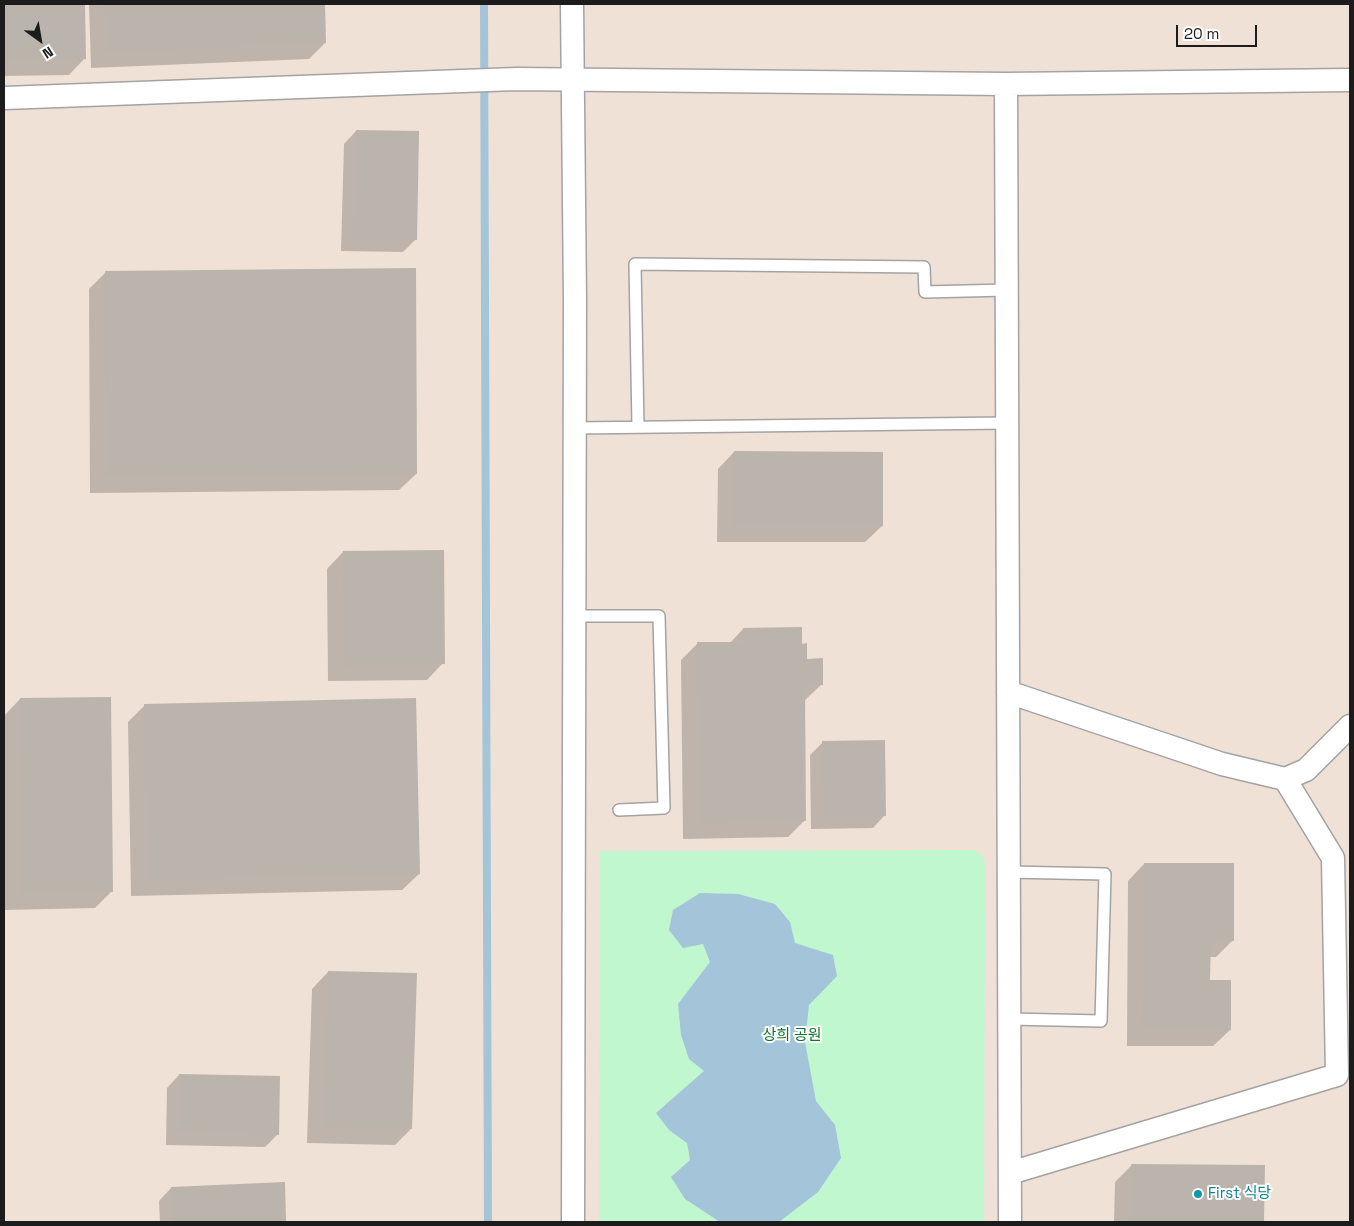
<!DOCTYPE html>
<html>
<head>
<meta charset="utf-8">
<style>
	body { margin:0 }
	#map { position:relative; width:1354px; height:1226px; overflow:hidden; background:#edece2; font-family:"Space Grotesk",sans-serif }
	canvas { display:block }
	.frame { position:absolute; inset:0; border:5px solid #1c1c1c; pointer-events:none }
	.north { position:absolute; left:15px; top:15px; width:50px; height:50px; -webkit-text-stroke:4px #fff; paint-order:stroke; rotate:148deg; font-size:14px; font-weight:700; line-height:20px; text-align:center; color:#1c1c1c }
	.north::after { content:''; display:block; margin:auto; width:18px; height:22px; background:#1c1c1c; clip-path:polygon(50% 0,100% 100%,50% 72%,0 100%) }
	.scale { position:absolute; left:1176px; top:25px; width:81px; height:22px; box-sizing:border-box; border:2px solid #1c1c1c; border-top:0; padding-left:6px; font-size:15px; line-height:18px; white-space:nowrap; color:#1c1c1c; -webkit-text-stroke:4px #fff; paint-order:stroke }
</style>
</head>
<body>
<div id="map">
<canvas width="1354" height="1226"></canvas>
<div class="frame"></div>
<div class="north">N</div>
<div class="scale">20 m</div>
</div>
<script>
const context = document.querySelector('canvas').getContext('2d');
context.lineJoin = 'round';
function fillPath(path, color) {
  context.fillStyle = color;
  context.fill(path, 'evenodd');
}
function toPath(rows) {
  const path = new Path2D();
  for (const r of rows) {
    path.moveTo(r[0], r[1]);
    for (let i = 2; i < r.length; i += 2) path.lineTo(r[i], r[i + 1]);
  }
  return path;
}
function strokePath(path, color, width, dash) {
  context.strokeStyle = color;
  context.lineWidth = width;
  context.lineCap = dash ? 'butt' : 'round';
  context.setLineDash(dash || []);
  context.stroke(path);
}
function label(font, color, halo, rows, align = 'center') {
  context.font = font + ' "Space Grotesk","Noto Sans KR",sans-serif';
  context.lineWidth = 4;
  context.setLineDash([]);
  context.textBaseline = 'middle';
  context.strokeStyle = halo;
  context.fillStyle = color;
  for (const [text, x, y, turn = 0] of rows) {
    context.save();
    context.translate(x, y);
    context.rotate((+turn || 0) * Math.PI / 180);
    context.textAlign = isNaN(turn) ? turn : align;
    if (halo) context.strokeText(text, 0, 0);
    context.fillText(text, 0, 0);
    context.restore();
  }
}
fillPath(toPath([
	[4,4,1350,4,1350,1222,4,1222]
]), '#efe1d6');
fillPath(toPath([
	[972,850,981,853,985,862,984,1222,599,1222,600,851]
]), '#c0f7ce');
fillPath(toPath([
	[700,893,738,894,775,904,790,922,795,943,833,955,837,976,809,1005,805,1042,816,1101,835,1125,841,1158,818,1192,779,1222,720,1222,685,1199,671,1177,690,1160,687,1143,669,1130,656,1113,704,1071,689,1059,681,1035,678,1004,710,962,703,944,683,948,669,930,673,910]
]), '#a4c4da');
fillPath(toPath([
	[4,4,84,4,85,58,69,75,4,76],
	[89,4,324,4,325,43,309,59,91,68],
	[356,131,416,239,403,252,341,251,344,144],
	[106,272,416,474,399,490,90,493,89,289],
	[734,452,882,526,865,542,717,542,718,469],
	[343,552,443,663,427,680,328,681,327,569],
	[743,629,801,645,806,660,822,684,804,701,805,820,788,837,683,839,681,660,697,644,730,643],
	[20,699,111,892,95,908,5,910,4,716],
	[144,706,419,874,402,890,131,896,128,722],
	[823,742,885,815,873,828,811,829,810,755],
	[1144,864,1233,940,1216,957,1209,957,1209,981,1230,1030,1213,1046,1127,1046,1128,881],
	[328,972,411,1129,395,1145,307,1143,312,989],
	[179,1075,278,1134,265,1147,166,1145,167,1088],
	[1131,1166,1264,1166,1263,1222,1114,1222,1115,1182],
	[283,1184,285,1222,160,1222,159,1201,171,1188]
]), '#0003');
strokePath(toPath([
	[484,4,488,1222]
]), '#a4c4da', 8);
fillPath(toPath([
	[4,4,85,4,86,59,4,61],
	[105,4,325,4,326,43,107,52],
	[356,130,419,131,417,240,353,239],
	[416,268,417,474,106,477,105,271],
	[734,451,883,452,883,526,733,526],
	[444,550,445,664,344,665,343,551],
	[802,627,802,644,807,643,807,659,823,658,823,685,805,685,806,821,699,823,697,642,743,642,743,628],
	[111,697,113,892,21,894,20,698],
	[416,698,420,874,147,880,144,704],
	[885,740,886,816,823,817,822,741],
	[1144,863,1234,863,1234,941,1211,941,1210,980,1231,980,1231,1030,1143,1030],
	[328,971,417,973,412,1129,323,1127],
	[179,1074,280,1076,279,1135,178,1133],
	[1131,1164,1265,1165,1264,1222,1130,1222],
	[285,1182,286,1222,172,1222,171,1187]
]), '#bab4ac');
const lane = toPath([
	[638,427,635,264,924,267,925,292,1007,290],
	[574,428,1007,423],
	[573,616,659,616,664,808,619,810],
	[1009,872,1105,874,1101,1021,1009,1019]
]);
const street = toPath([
	[572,4,575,300,573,1222],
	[1006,84,1010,1222],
	[4,98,516,79,1006,84,1350,80],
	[1008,692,1222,764,1285,779,1306,770,1350,726],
	[1010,1173,1337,1075,1333,858,1285,779]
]);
strokePath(lane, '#a3a3a3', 14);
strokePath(street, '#a3a3a3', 25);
strokePath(lane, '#fff', 11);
strokePath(street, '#fff', 22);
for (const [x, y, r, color] of [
	[1198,1194,5,"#0f9aa8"]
]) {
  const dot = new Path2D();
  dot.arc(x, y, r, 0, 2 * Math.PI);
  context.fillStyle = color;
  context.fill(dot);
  strokePath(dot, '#fff', 2);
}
label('15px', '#0f752a', '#fff', [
	["상희 공원",792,1036]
]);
label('15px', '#0d838f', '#fff', [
	["First 식당",1208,1194]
], 'left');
</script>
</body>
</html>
